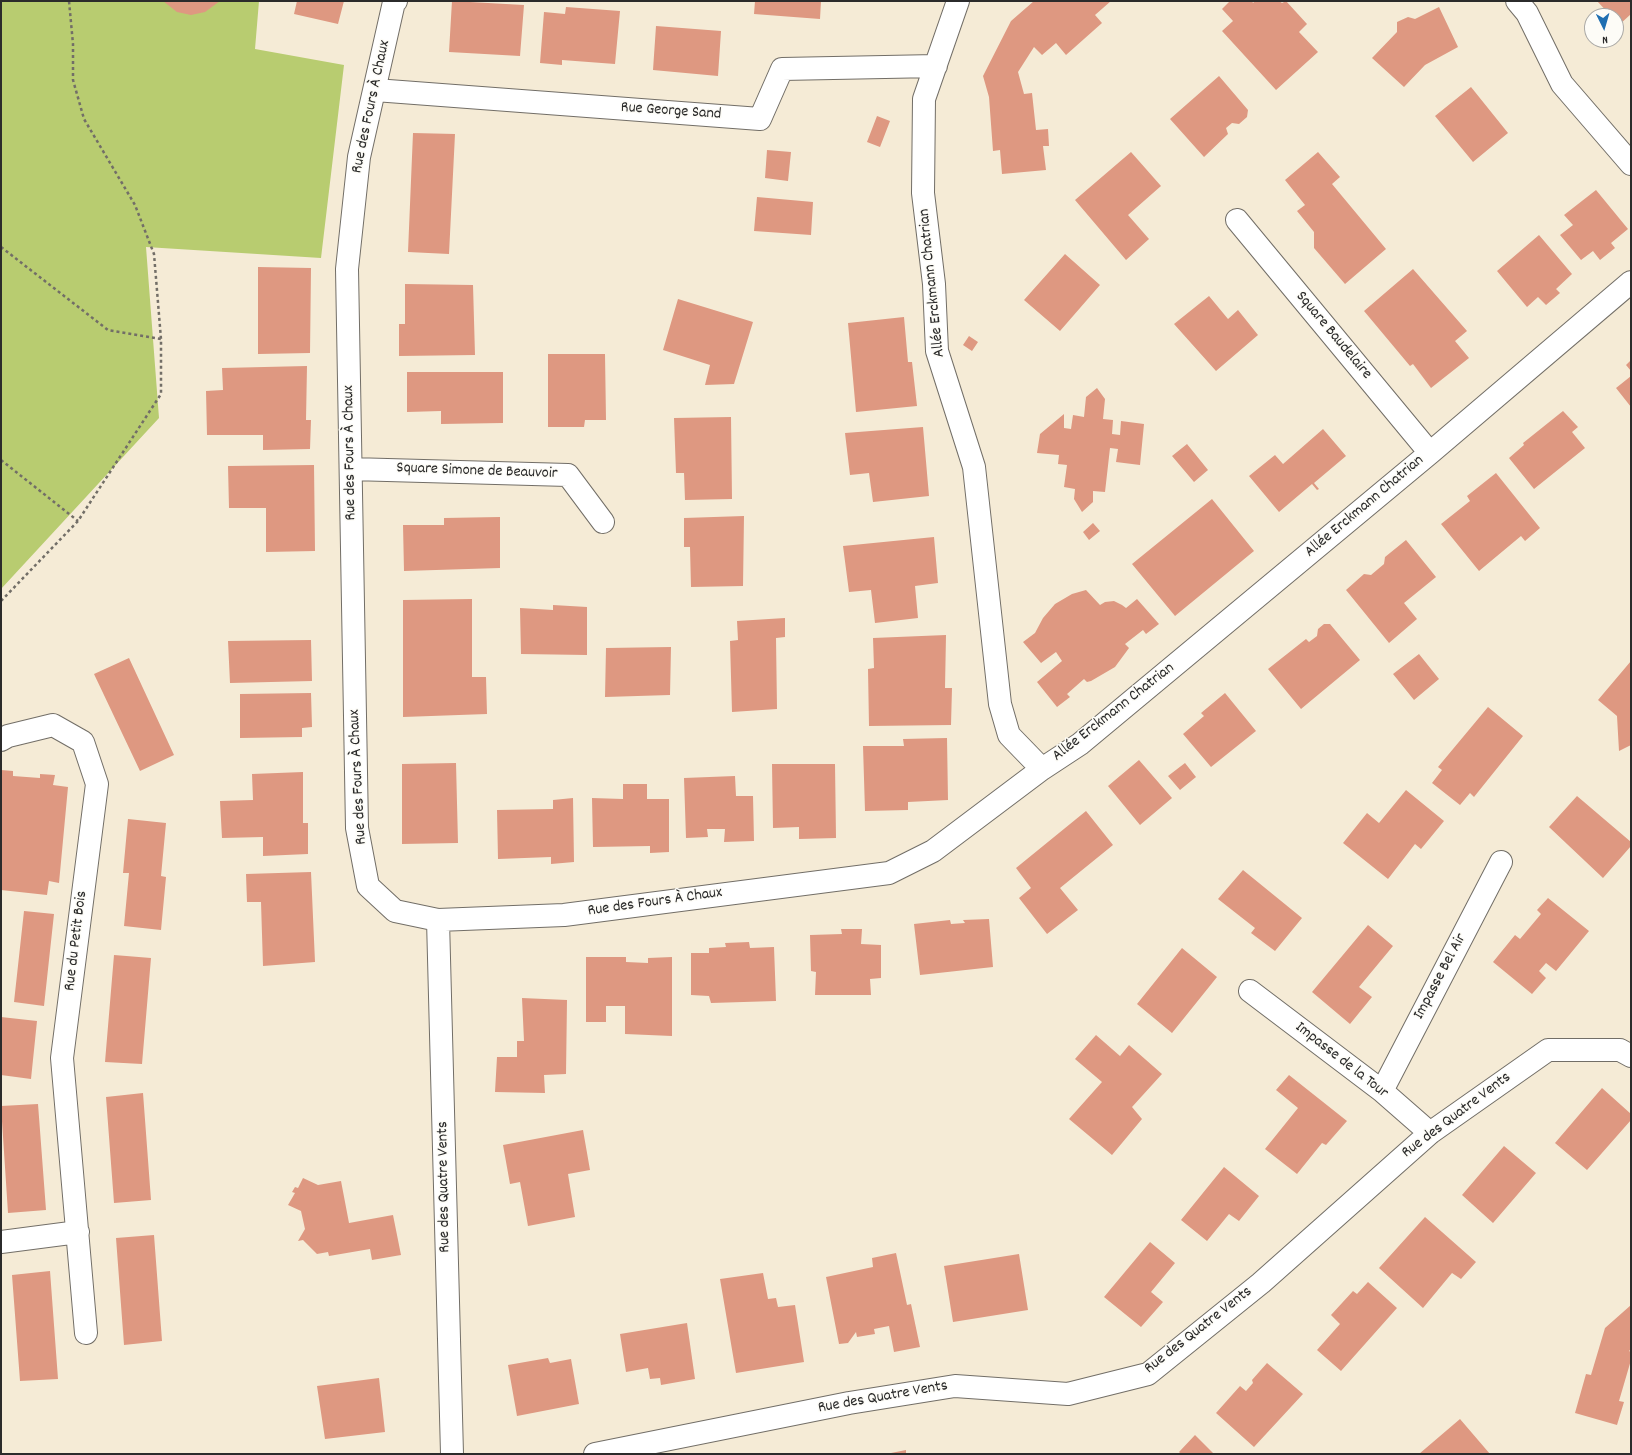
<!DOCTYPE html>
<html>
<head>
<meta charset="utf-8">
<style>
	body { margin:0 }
	#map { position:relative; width:1632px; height:1455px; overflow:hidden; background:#f5ebd6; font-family:Dekko,sans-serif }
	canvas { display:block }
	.frame { position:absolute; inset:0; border:2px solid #2b2b2b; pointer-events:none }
	.north { position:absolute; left:1584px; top:8px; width:40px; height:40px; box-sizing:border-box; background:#fdfcf7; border:1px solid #a9a8a5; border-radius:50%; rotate:175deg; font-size:11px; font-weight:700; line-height:16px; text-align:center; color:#2b2b2b }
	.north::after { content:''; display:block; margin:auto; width:14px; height:18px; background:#1f6fb2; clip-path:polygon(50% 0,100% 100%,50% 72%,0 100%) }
</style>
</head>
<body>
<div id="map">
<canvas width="1632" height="1455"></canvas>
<div class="frame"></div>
<div class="north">N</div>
</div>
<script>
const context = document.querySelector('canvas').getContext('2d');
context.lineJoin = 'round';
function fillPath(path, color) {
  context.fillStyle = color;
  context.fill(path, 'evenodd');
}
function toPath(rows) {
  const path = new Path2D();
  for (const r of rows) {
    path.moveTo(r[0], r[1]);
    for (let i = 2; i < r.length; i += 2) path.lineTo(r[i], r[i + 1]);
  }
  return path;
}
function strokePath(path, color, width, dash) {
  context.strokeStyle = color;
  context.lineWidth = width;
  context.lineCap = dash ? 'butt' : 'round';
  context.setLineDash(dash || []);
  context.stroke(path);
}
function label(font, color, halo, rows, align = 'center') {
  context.font = font + ' Dekko,sans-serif';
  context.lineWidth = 3;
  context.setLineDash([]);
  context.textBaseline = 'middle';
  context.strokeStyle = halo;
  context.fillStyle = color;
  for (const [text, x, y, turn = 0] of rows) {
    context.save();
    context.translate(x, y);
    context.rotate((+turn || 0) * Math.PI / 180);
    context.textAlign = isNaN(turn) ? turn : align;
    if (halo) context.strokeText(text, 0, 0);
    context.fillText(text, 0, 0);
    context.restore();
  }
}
fillPath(toPath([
	[1,1,259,1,255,49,344,65,321,258,146,247,159,418,1,589]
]), '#b8cc70');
fillPath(toPath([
	[163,1,220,1,205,12,191,15,177,12],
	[297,1,344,1,338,24,294,14],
	[452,1,524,5,520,56,449,52],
	[755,1,821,1,820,19,754,14],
	[1034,1,1111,1,1095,15,1102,23,1066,55,1056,43,1042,55,1034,47,1018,72,1024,94,1032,93,1036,130,1048,129,1049,146,1043,146,1046,170,1002,174,1000,150,993,151,989,97,983,76,1011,21],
	[1230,1,1252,1,1253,3,1255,1,1279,1,1282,3,1286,1,1307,24,1299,32,1318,52,1276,90,1222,31,1233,21,1222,9],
	[1597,1,1631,1,1631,14,1619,25,1616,22,1616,16,1611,16],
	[566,7,620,11,615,64,562,60,562,65,540,63,544,12,565,14],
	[1439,7,1458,47,1425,65,1404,87,1372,58,1397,32,1397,22,1408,17,1415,19],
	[656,26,721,31,718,76,653,70],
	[1219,76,1248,110,1247,117,1239,124,1232,123,1226,128,1228,134,1204,157,1170,119],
	[1471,87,1508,133,1473,162,1435,116],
	[877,116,890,121,880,147,867,142],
	[413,133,455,134,449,254,408,252],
	[767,150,791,152,788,181,765,178],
	[1131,152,1161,186,1128,215,1149,239,1126,260,1075,200],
	[1318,152,1340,177,1332,184,1386,249,1345,284,1314,248,1314,232,1297,211,1305,205,1285,180],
	[1596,190,1628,229,1611,243,1615,248,1600,260,1593,251,1581,260,1560,235,1573,225,1564,215],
	[757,197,813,202,811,235,754,231],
	[1539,235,1572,274,1556,289,1560,293,1546,305,1538,297,1527,307,1497,271],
	[1065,254,1100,285,1060,331,1024,300],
	[258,267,311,268,310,353,258,354],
	[1413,269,1467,331,1455,341,1469,358,1431,388,1413,364,1410,366,1364,311],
	[405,284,473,285,475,355,399,356,399,324,405,324],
	[1209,296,1228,319,1238,310,1258,335,1216,371,1174,324],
	[678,299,753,322,734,384,705,385,710,365,663,350],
	[904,317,908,362,912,362,917,406,856,412,848,323],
	[969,336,978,342,972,351,963,345],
	[548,354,605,354,606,420,585,420,584,427,548,427],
	[1631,360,1631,371,1626,365],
	[307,366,306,420,311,420,310,449,263,450,263,435,207,435,206,391,223,390,222,368],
	[407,372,503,372,503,423,441,424,441,411,407,412],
	[1631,376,1631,407,1616,388],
	[1097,388,1105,399,1103,419,1113,420,1112,434,1120,435,1121,421,1144,424,1140,465,1116,462,1118,449,1110,448,1105,492,1093,491,1093,502,1082,512,1074,499,1075,489,1064,487,1067,465,1058,464,1059,455,1037,453,1040,434,1064,414,1064,428,1071,429,1073,415,1084,417,1086,397],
	[1563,411,1578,427,1572,432,1585,448,1534,489,1509,458,1524,445,1523,443],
	[731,417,732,499,685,500,684,473,676,473,674,418],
	[923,427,929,496,873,502,869,473,850,475,845,433],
	[1323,429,1346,456,1314,483,1319,489,1317,490,1312,484,1279,512,1249,476,1275,455,1283,464],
	[1187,444,1208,470,1194,482,1172,456],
	[314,465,315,551,266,552,266,508,229,508,228,466],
	[1496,473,1540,528,1525,541,1521,536,1479,571,1441,524,1470,501,1467,496],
	[1212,499,1254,551,1175,616,1132,564],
	[744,516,743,586,691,587,690,547,684,547,684,518],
	[500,517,500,568,404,571,403,525,444,525,444,518],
	[1093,523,1100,531,1089,540,1083,532],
	[934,537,938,583,915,586,918,618,875,623,871,590,849,592,843,546],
	[1406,540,1436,577,1404,603,1417,619,1389,643,1346,590,1364,574,1371,575,1384,564,1385,557],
	[1086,590,1100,605,1105,602,1114,601,1122,605,1126,608,1137,599,1159,624,1146,634,1143,630,1125,644,1129,648,1115,667,1091,681,1087,682,1084,679,1067,694,1070,697,1057,707,1037,682,1062,661,1056,652,1041,663,1023,642,1035,633,1043,618,1055,604,1072,594],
	[472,599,472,677,486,677,487,714,403,717,403,600],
	[553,605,587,607,587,655,521,654,520,608,553,610],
	[785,618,785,637,776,638,777,709,732,712,730,641,738,640,737,621],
	[1324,624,1330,624,1360,660,1301,709,1268,669,1306,639,1309,642,1317,636,1318,629],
	[946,635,945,688,952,688,951,725,869,726,868,669,874,668,873,638],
	[311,640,312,681,230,683,228,641],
	[671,647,670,695,605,697,606,648],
	[1419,654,1439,679,1414,700,1393,674],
	[129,658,174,755,140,771,94,674],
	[1631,661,1631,745,1619,751,1617,716,1598,700],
	[311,693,312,727,302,728,302,737,240,738,240,694],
	[1225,693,1256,731,1211,767,1183,734,1204,716,1201,713],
	[1488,707,1523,736,1474,797,1470,793,1460,805,1432,783,1442,770,1438,767],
	[947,738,948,800,908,802,908,810,865,811,863,746,904,746,903,739],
	[1139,760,1172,798,1140,825,1108,786],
	[456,763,458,843,402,844,402,764],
	[1185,763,1196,777,1180,790,1168,776],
	[772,764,835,764,836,838,799,839,799,827,773,828],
	[1,770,13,771,13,776,40,778,40,774,55,775,53,785,68,787,59,883,49,881,47,895,1,890],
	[303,772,303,823,308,823,308,854,263,856,263,837,222,838,220,801,253,800,252,774],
	[735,776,736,796,753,796,754,841,724,842,725,829,707,829,708,837,686,838,684,778],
	[623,784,647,784,647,799,669,799,669,852,650,853,650,846,593,847,592,798,623,799],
	[1406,790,1444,821,1421,849,1415,844,1388,879,1343,843,1367,813,1379,823],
	[1577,796,1631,842,1631,846,1603,878,1549,827],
	[573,798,574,862,551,864,551,857,498,859,497,810,553,809,553,800],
	[1086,811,1113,845,1060,888,1078,910,1047,934,1019,898,1031,888,1016,868],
	[128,819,166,823,161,876,166,877,161,930,124,926,129,873,123,873],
	[1243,870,1302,918,1275,951,1251,933,1255,928,1218,899],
	[311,872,315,962,263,966,261,902,247,902,246,874],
	[1548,898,1589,931,1556,971,1546,963,1539,971,1546,978,1532,994,1493,962,1515,935,1520,939,1541,914,1537,910],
	[24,911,54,914,44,1006,14,1002],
	[989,919,993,967,920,975,914,924,950,920,951,924,965,923,963,920],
	[1368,925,1393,946,1359,987,1372,997,1350,1024,1312,992],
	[841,929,862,929,861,944,881,945,881,978,870,979,871,995,815,995,816,972,811,971,810,935,842,934],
	[749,942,750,948,774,947,776,1001,711,1003,709,996,691,995,691,953,709,953,709,948,726,947,725,943],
	[1182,948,1217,977,1172,1033,1137,1004],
	[114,955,151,958,142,1064,105,1062],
	[586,957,626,957,626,962,648,963,648,958,672,957,672,1036,625,1034,625,1006,606,1006,606,1022,586,1022],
	[522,998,567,1000,566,1074,544,1075,545,1093,495,1092,497,1057,517,1057,517,1041,524,1041],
	[1,1017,37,1021,31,1079,1,1075],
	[1096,1035,1120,1056,1129,1045,1162,1074,1132,1107,1142,1119,1112,1155,1069,1119,1102,1082,1075,1059],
	[1289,1075,1347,1121,1326,1145,1322,1143,1297,1174,1265,1149,1298,1108,1276,1090],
	[1602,1088,1631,1114,1631,1120,1587,1170,1555,1143],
	[143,1093,151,1200,114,1203,106,1097],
	[38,1104,46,1210,8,1213,1,1106],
	[583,1130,590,1170,568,1174,575,1217,528,1226,520,1182,510,1184,503,1145],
	[1504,1146,1536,1173,1493,1223,1462,1195],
	[1224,1167,1259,1196,1239,1221,1229,1214,1207,1241,1181,1220],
	[303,1178,318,1185,341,1181,349,1223,393,1215,401,1255,372,1260,370,1249,329,1256,328,1252,317,1254,303,1240,298,1241,305,1229,301,1211,288,1205,295,1193,292,1192,295,1187,298,1188],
	[1425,1217,1476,1262,1461,1279,1452,1273,1423,1308,1379,1268],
	[154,1235,162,1341,124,1345,116,1238],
	[1150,1242,1175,1263,1151,1292,1163,1302,1141,1327,1104,1297],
	[896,1253,907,1305,911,1304,920,1347,894,1352,889,1326,874,1329,875,1334,857,1337,856,1332,848,1343,839,1344,826,1277,873,1267,872,1258],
	[1019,1254,1028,1310,953,1322,944,1266],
	[50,1271,58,1379,20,1381,12,1275],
	[763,1273,768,1299,776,1298,778,1307,795,1305,804,1362,736,1373,720,1279],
	[1368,1282,1397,1308,1341,1371,1317,1350,1340,1324,1331,1315,1353,1291,1357,1294],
	[1631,1305,1631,1349,1629,1351,1631,1352,1631,1360,1619,1401,1624,1402,1617,1425,1575,1413,1586,1374,1591,1375,1605,1328],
	[687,1323,695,1379,661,1385,660,1378,650,1379,648,1368,626,1372,620,1334],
	[548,1358,550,1363,571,1359,579,1404,517,1416,508,1365],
	[1267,1363,1303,1394,1254,1447,1216,1413,1240,1386,1246,1391,1253,1383,1252,1380],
	[379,1378,385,1432,325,1439,317,1386],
	[1460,1419,1490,1454,1419,1454],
	[1195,1435,1214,1454,1181,1454,1179,1452],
	[906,1450,906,1454,891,1454,891,1453]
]), '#de9881');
const minor = toPath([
	[396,1,394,2,359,157,347,269,357,828,368,886,395,911,438,920,564,915,889,873,933,851,1042,769],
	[958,1,924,99,923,193,934,284,937,351,974,467,1000,704,1009,735,1042,769,1080,744,1430,453,1631,282],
	[1517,1,1527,13,1562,84,1631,164],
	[375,90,760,119,782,69,936,66],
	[1237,220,1430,453],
	[351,469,568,475,603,522],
	[1,740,8,736,53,725,83,742,97,784,62,1058,86,1333],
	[438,920,452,1454],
	[1250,991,1382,1091,1430,1133],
	[1382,1091,1501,862],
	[1,1242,78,1232],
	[595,1454,849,1403,955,1386,1068,1394,1148,1374,1261,1283,1430,1133,1548,1050,1620,1050,1631,1056]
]);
strokePath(minor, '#726e67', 24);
strokePath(toPath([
	[1,247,108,330,161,339],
	[1,460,78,521],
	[1,601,78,521,161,394,161,339,154,254,135,205,84,119,73,80,73,44,69,1]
]), '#726e67', 2.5, [3, 3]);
strokePath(minor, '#fff', 22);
label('16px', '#2b2b2b', '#fdfcf7', [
	["Rue des Fours À Chaux",372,107,-78],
	["Rue George Sand",671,112,4],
	["Allée Erckmann Chatrian",933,283,-96],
	["Square Baudelaire",1333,336,50],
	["Rue des Fours À Chaux",351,453,-91],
	["Square Simone de Beauvoir",477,472,2],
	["Allée Erckmann Chatrian",1365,507,-40],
	["Allée Erckmann Chatrian",1114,713,-38],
	["Rue des Fours À Chaux",359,777,-93],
	["Rue des Fours À Chaux",655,903,-8],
	["Rue du Petit Bois",77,941,-83],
	["Impasse Bel Air",1441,977,-62],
	["Impasse de la Tour",1341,1061,38],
	["Rue des Quatre Vents",1457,1116,-37],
	["Rue des Quatre Vents",445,1187,-91],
	["Rue des Quatre Vents",1199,1331,-38],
	["Rue des Quatre Vents",883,1398,-10]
]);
</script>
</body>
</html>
